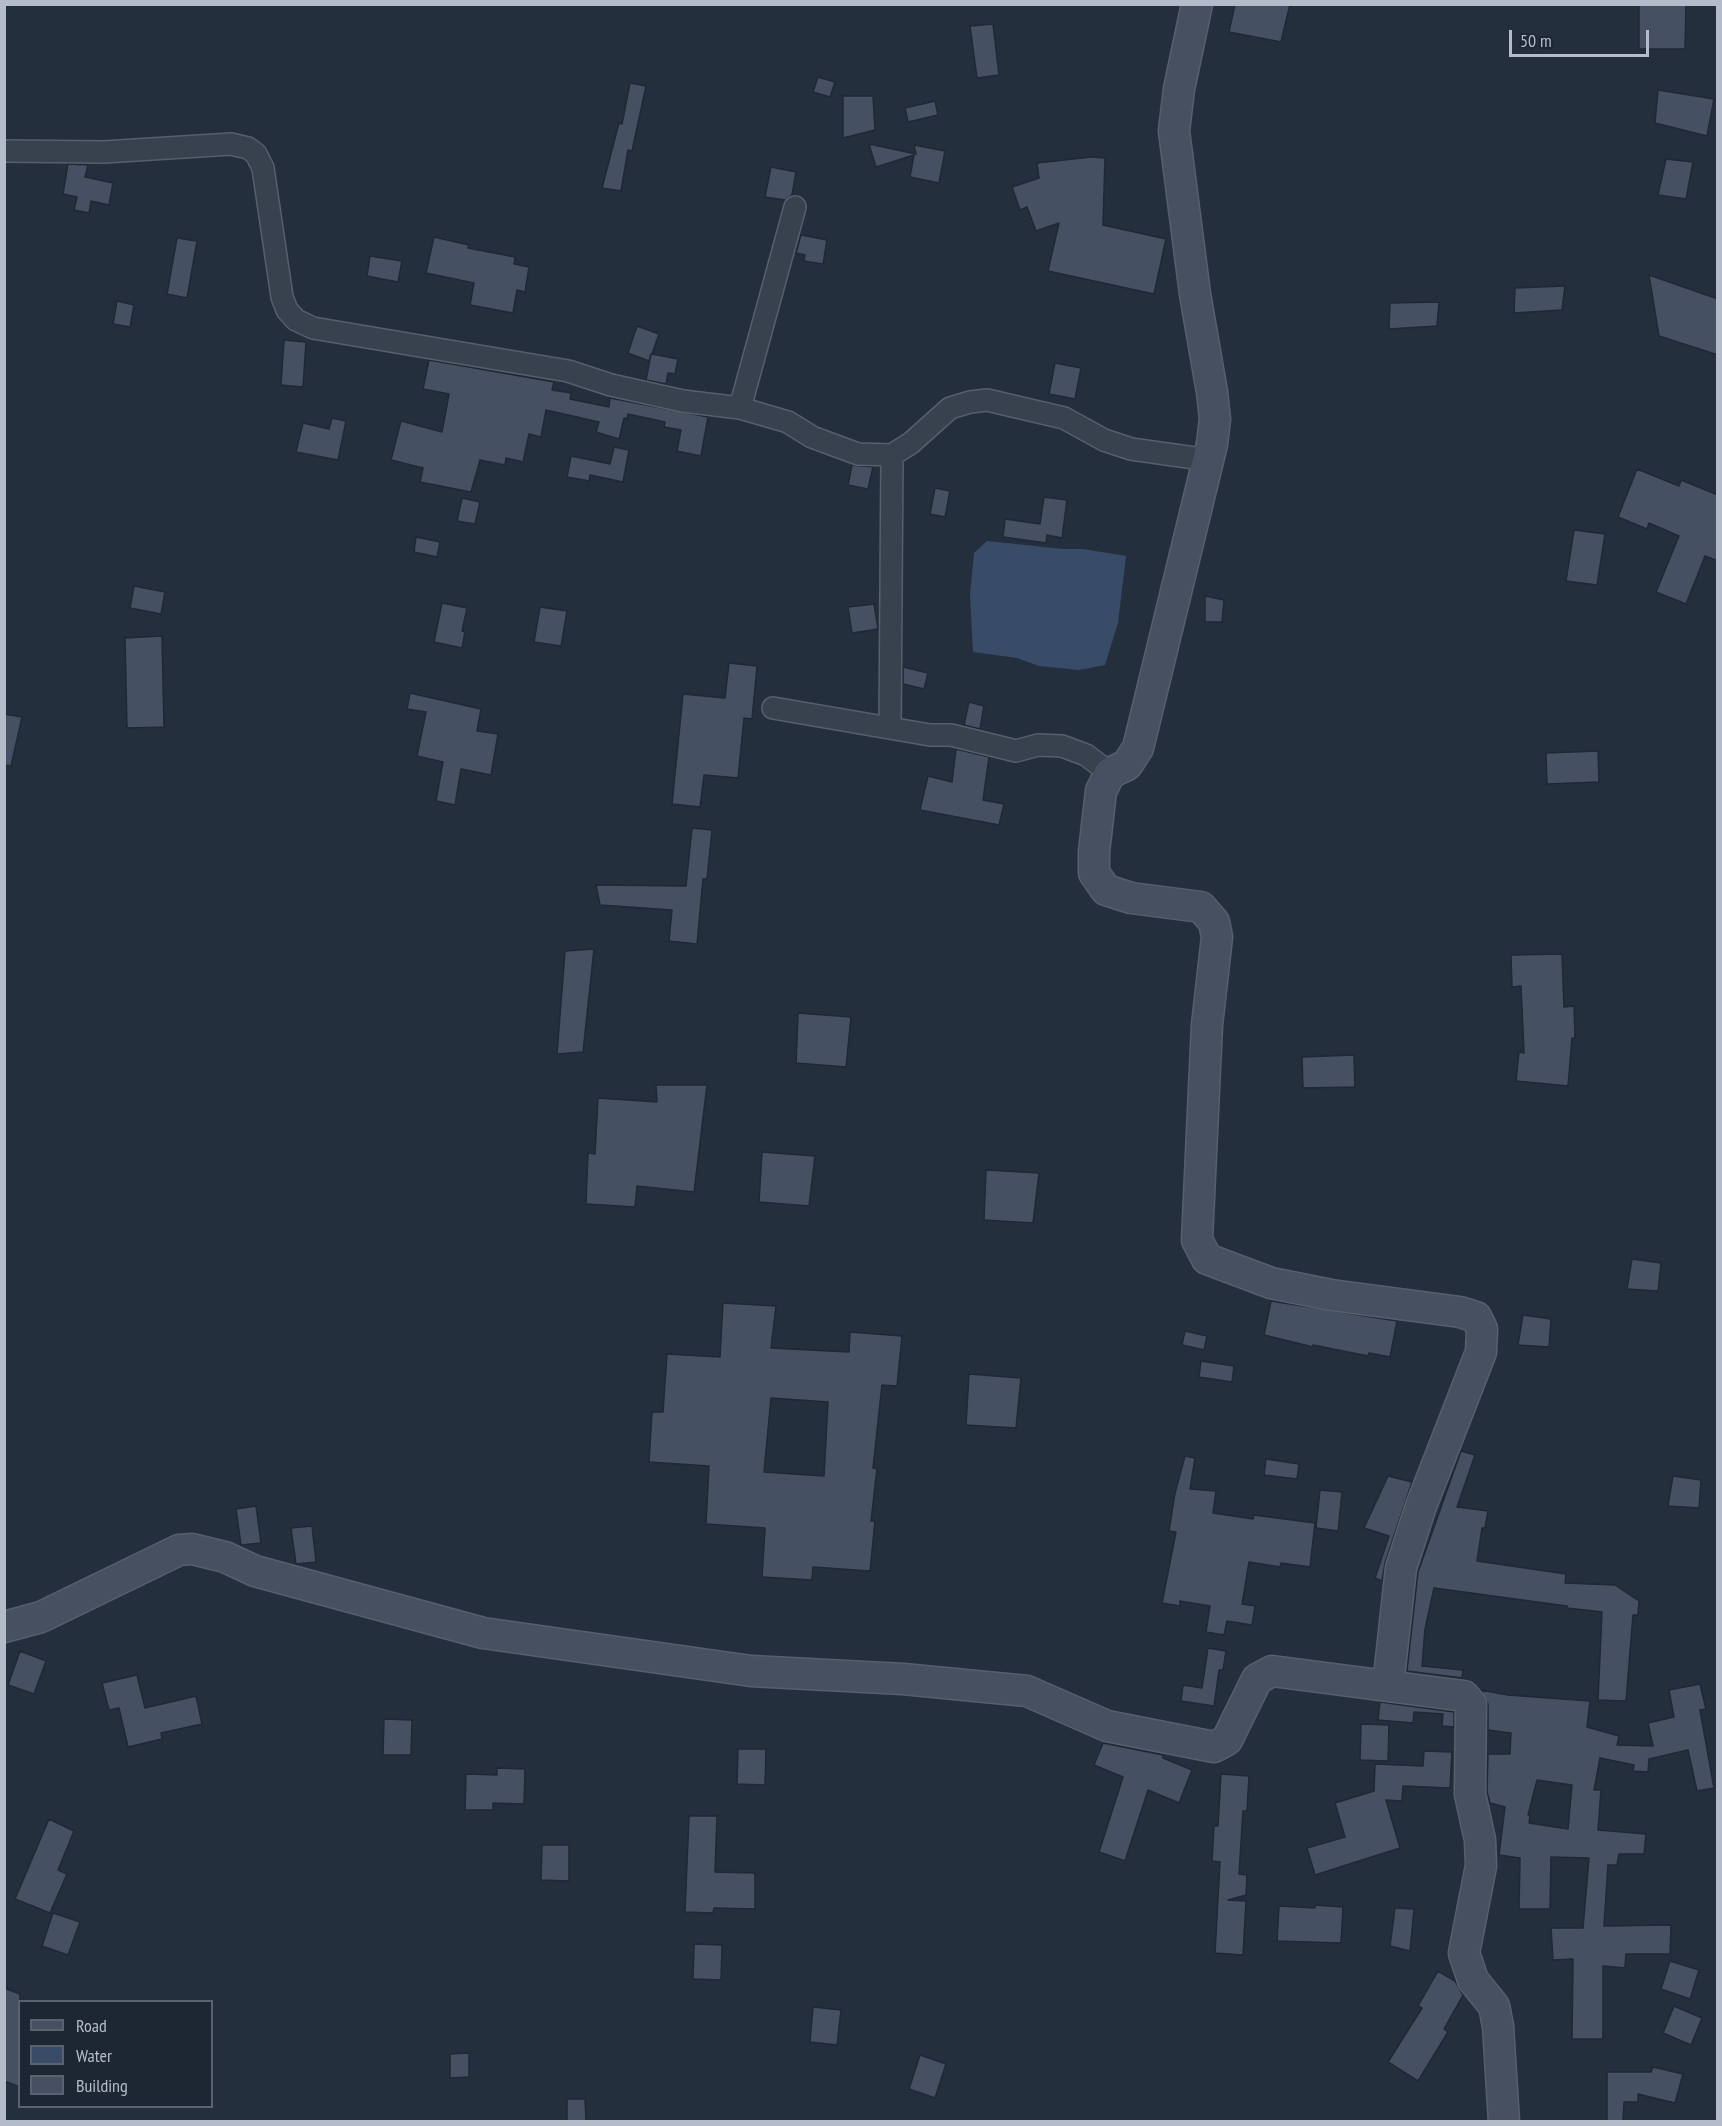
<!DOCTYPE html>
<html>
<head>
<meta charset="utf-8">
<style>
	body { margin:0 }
	#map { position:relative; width:1722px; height:2126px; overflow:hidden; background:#242f3e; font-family:"PT Sans Narrow",sans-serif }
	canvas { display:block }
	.frame { position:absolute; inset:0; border:6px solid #b4bcc9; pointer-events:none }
	.legend { position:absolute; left:18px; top:2000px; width:195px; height:108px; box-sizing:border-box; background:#1d2633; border:2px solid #59626f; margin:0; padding:8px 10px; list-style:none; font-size:18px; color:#b4bcc9 }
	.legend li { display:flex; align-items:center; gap:12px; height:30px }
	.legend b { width:30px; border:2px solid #59626f }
	.scale { position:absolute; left:1509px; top:30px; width:140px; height:27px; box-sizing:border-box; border:3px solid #b4bcc9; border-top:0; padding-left:8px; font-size:18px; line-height:21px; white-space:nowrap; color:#b4bcc9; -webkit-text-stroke:4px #1d2633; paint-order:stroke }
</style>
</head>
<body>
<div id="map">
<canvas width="1722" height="2126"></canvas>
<div class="frame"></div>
<ul class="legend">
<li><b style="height:8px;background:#465061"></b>Road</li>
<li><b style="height:16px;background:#394c67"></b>Water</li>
<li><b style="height:16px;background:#455162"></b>Building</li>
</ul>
<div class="scale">50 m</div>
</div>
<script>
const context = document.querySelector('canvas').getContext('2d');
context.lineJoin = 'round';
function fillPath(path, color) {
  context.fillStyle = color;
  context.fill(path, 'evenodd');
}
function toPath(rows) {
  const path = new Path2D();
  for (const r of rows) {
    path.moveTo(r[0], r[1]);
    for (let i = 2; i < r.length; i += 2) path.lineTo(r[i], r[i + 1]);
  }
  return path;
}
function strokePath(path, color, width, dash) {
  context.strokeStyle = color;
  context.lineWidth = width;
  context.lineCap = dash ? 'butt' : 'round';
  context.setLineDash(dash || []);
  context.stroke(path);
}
fillPath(toPath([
	[987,541,1063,549,1083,549,1126,556,1118,623,1105,665,1079,670,1039,666,1017,658,973,652,970,595,974,553]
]), '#394c67');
const building = toPath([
	[1235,4,1290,4,1281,42,1229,32,1235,4],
	[1639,4,1686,4,1685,49,1639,49,1639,4],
	[993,24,999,75,977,78,970,26,993,24],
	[818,77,835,82,830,97,813,92,818,77],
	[630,83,646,86,632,151,628,150,621,191,602,188,619,123,622,124,630,83],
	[1658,90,1714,99,1707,136,1655,123,1658,90],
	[843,96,873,96,875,130,843,138,843,96],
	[935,101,938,115,908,122,905,108,935,101],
	[869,144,916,154,914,145,945,151,939,183,910,177,914,155,876,167,869,144],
	[1091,157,1105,158,1103,225,1166,239,1154,294,1048,271,1059,223,1036,231,1027,207,1020,210,1012,187,1039,178,1037,163,1091,157],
	[1666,159,1693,162,1686,199,1658,195,1666,159],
	[68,164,88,165,85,177,113,183,109,205,91,201,89,213,74,210,77,197,63,194,68,164],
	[771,167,796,172,792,195,785,200,765,197,771,167],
	[801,235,827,240,823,264,804,261,805,255,796,253,801,235],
	[434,237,469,245,468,248,515,257,514,264,529,267,525,292,517,290,513,313,470,305,474,283,426,273,434,237],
	[177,238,197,241,187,298,167,294,177,238],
	[370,256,402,261,398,282,367,276,370,256],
	[1649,275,1718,299,1718,355,1659,336,1649,275],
	[1565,286,1562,310,1514,313,1515,288,1565,286],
	[117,301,134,305,130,327,113,324,117,301],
	[1439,302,1437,326,1389,329,1390,303,1439,302],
	[637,326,659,334,652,354,678,359,675,374,668,373,666,384,646,380,651,354,649,361,628,353,637,326],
	[284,340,306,342,303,387,281,385,284,340],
	[429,360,554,382,552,390,571,393,570,399,609,407,610,398,708,417,701,456,677,451,681,430,664,427,665,422,628,414,627,419,624,418,619,439,596,432,599,422,546,410,541,437,529,434,523,462,506,458,505,465,480,460,471,492,420,482,423,468,391,460,401,421,442,432,449,394,423,389,429,360],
	[1055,363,1081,368,1075,399,1049,394,1055,363],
	[332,418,346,421,338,460,296,452,303,423,329,429,332,418],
	[614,447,629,450,623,482,590,475,589,481,567,477,571,456,610,464,614,447],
	[852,465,873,467,868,489,848,485,852,465],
	[1637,469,1679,486,1681,480,1718,495,1718,561,1705,556,1686,604,1656,592,1679,536,1649,523,1647,529,1618,517,1637,469],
	[935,488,950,491,945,517,930,514,935,488],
	[1044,497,1067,500,1062,538,1047,535,1046,543,1003,537,1005,519,1040,524,1044,497],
	[462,498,480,502,475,524,457,521,462,498],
	[1574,530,1605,534,1597,585,1566,581,1574,530],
	[416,537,440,542,437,557,414,552,416,537],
	[134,586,165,592,161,614,130,608,134,586],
	[1205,596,1224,600,1222,622,1205,622,1205,596],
	[442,603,467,608,462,631,465,632,462,648,434,642,442,603],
	[874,604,878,629,852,633,848,607,874,604],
	[540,607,567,611,561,646,534,642,540,607],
	[162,636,164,727,127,728,125,638,162,636],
	[729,663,757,666,752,719,744,718,738,778,704,775,700,807,672,804,683,694,725,698,729,663],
	[903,667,928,673,924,689,903,684,903,667],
	[410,693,481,709,477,731,498,734,491,775,461,769,455,805,436,801,443,762,417,756,426,712,407,709,410,693],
	[969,702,984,706,980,729,964,725,969,702],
	[4,714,22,717,11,766,4,765,4,714],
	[956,749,989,757,983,800,1004,804,999,825,920,810,928,776,952,782,956,749],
	[1598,751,1599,782,1547,784,1546,753,1598,751],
	[692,828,712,830,707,879,703,879,697,944,669,941,672,910,600,905,596,885,686,886,692,828],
	[594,949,583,1052,557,1054,565,951,594,949],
	[1562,954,1564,1007,1574,1006,1575,1038,1572,1038,1568,1086,1516,1081,1519,1052,1524,1053,1521,986,1512,987,1511,955,1562,954],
	[798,1013,851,1017,846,1067,796,1063,798,1013],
	[1354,1055,1355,1087,1303,1088,1302,1057,1354,1055],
	[656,1085,707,1085,694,1192,637,1186,635,1207,586,1204,588,1153,595,1154,598,1098,657,1102,656,1085],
	[762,1152,815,1156,809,1206,759,1202,762,1152],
	[986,1170,1039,1173,1033,1223,984,1220,986,1170],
	[1632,1259,1661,1263,1658,1291,1627,1289,1632,1259],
	[1271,1301,1397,1321,1390,1357,1369,1353,1368,1356,1313,1345,1313,1347,1264,1335,1271,1301],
	[723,1303,776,1306,771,1348,849,1352,850,1332,902,1336,897,1386,882,1385,873,1468,877,1469,871,1521,875,1521,870,1571,813,1567,812,1580,762,1577,765,1528,706,1524,709,1466,649,1462,652,1412,663,1412,667,1354,720,1357,723,1303],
	[771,1398,828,1402,824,1476,764,1472,771,1398],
	[1523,1315,1551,1319,1549,1347,1518,1345,1523,1315],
	[1185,1331,1207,1336,1204,1350,1182,1345,1185,1331],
	[1201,1361,1234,1366,1232,1382,1199,1377,1201,1361],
	[969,1374,1021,1378,1016,1428,966,1425,969,1374],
	[1461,1451,1475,1455,1457,1507,1488,1511,1485,1528,1482,1528,1477,1561,1566,1574,1565,1583,1615,1585,1639,1601,1638,1615,1633,1615,1626,1701,1598,1700,1602,1612,1567,1608,1567,1606,1434,1588,1425,1629,1422,1666,1463,1670,1462,1678,1407,1671,1418,1572,1461,1451],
	[1185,1456,1195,1458,1190,1489,1216,1491,1213,1513,1253,1519,1254,1515,1315,1523,1310,1567,1281,1563,1280,1567,1249,1562,1242,1604,1255,1606,1252,1625,1227,1621,1224,1635,1206,1632,1210,1606,1180,1601,1180,1606,1162,1603,1176,1532,1169,1531,1175,1493,1185,1456],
	[1266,1459,1299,1464,1297,1479,1264,1475,1266,1459],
	[1388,1476,1412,1482,1385,1563,1382,1581,1375,1578,1389,1536,1364,1528,1388,1476],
	[1673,1476,1701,1480,1699,1508,1668,1506,1673,1476],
	[1320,1490,1342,1492,1338,1531,1316,1528,1320,1490],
	[256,1506,261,1543,241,1545,236,1509,256,1506],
	[312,1526,316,1562,296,1564,291,1528,312,1526],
	[1208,1648,1226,1651,1223,1670,1219,1670,1214,1706,1181,1701,1183,1685,1202,1688,1208,1648],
	[20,1651,46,1661,34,1694,8,1685,20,1651],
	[137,1675,145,1708,196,1696,202,1724,161,1733,162,1739,128,1747,119,1708,109,1710,102,1683,137,1675],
	[1700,1684,1706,1709,1700,1710,1714,1788,1697,1791,1688,1750,1649,1759,1648,1772,1633,1771,1634,1765,1600,1758,1594,1790,1601,1790,1598,1830,1646,1834,1644,1854,1619,1854,1617,1865,1608,1865,1604,1926,1671,1925,1670,1954,1626,1954,1625,1968,1603,1966,1603,2039,1572,2039,1573,1959,1553,1960,1551,1928,1583,1928,1589,1858,1551,1857,1550,1909,1519,1909,1520,1858,1499,1855,1505,1807,1490,1803,1487,1792,1488,1754,1510,1754,1511,1733,1488,1730,1488,1704,1481,1690,1508,1695,1590,1701,1587,1727,1619,1736,1617,1745,1653,1746,1648,1723,1674,1717,1669,1690,1700,1684],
	[1537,1780,1572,1785,1568,1829,1529,1823,1530,1815,1528,1815,1537,1780],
	[1380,1702,1454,1712,1454,1727,1442,1726,1443,1714,1414,1712,1413,1723,1378,1720,1380,1702],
	[384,1719,412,1720,411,1755,383,1755,384,1719],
	[1361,1724,1389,1725,1388,1761,1360,1760,1361,1724],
	[1103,1743,1163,1755,1163,1758,1192,1770,1179,1803,1148,1790,1125,1861,1099,1852,1123,1777,1094,1765,1103,1743],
	[738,1749,766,1749,765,1785,737,1784,738,1749],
	[1424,1751,1452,1752,1450,1788,1403,1786,1402,1801,1386,1800,1400,1848,1315,1875,1307,1848,1345,1837,1335,1803,1374,1791,1375,1764,1423,1766,1424,1751],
	[497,1768,525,1769,524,1804,493,1803,493,1810,465,1810,466,1774,497,1775,497,1768],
	[1221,1774,1249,1776,1247,1811,1243,1811,1239,1874,1247,1875,1246,1895,1228,1900,1246,1901,1243,1955,1215,1953,1220,1862,1212,1861,1214,1826,1218,1826,1221,1774],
	[689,1816,717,1816,715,1872,755,1873,755,1909,714,1908,713,1913,685,1912,689,1816],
	[49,1819,74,1831,58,1870,67,1874,50,1913,15,1899,49,1819],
	[542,1845,569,1845,569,1881,541,1880,542,1845],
	[1315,1905,1343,1907,1341,1943,1277,1941,1279,1906,1315,1908,1315,1905],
	[1395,1908,1414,1909,1410,1951,1390,1946,1395,1908],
	[53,1913,80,1922,68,1955,42,1946,53,1913],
	[694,1944,722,1945,721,1980,693,1979,694,1944],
	[1670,1961,1699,1970,1690,1999,1661,1989,1670,1961],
	[1438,1971,1455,1981,1463,1995,1444,2029,1448,2032,1418,2081,1388,2062,1422,2008,1418,2006,1438,1971],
	[4,1988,20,1994,20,2087,4,2081,4,1988],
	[1674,2006,1702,2018,1691,2045,1663,2033,1674,2006],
	[813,2007,841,2010,837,2045,810,2042,813,2007],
	[469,2053,469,2077,450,2078,450,2054,469,2053],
	[920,2055,946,2064,935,2098,909,2089,920,2055],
	[1653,2067,1683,2074,1675,2103,1638,2094,1638,2102,1624,2102,1623,2121,1607,2121,1607,2072,1651,2072,1653,2067],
	[567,2099,585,2099,586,2121,567,2121,567,2099]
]);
fillPath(building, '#455162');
strokePath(building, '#1f2835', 1.5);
const street = toPath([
	[4,151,104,152,231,144,248,148,256,154,263,168,282,297,287,310,296,320,313,328,568,371,611,385,683,401,740,408,788,422,812,437,858,454,892,455,911,443,950,408,970,402,987,400,1064,418,1104,440,1131,449,1195,458,1209,457],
	[740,408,795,207],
	[773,708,930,735,951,735,1016,751,1038,745,1062,746,1086,755,1110,773],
	[890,728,892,455]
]);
const secondary = toPath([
	[1197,4,1179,89,1174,131,1195,294,1212,392,1215,419,1212,444,1138,748,1127,765,1110,773,1101,791,1094,852,1094,873,1106,890,1131,898,1201,907,1214,922,1217,937,1207,1025,1197,1240,1207,1259,1271,1283,1331,1295,1460,1312,1476,1317,1482,1329,1481,1352,1421,1506,1401,1568,1388,1686],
	[4,1627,41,1617,179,1550,192,1549,225,1557,255,1571,483,1633,751,1671,903,1679,1027,1691,1107,1726,1214,1747,1227,1740,1257,1679,1272,1671,1464,1696,1471,1704,1470,1794,1480,1840,1481,1866,1464,1953,1473,1980,1494,2006,1498,2026,1504,2122]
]);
strokePath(street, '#565f6c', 24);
strokePath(secondary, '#565f6c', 33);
strokePath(street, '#38414e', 21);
strokePath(secondary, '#465061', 30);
</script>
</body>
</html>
